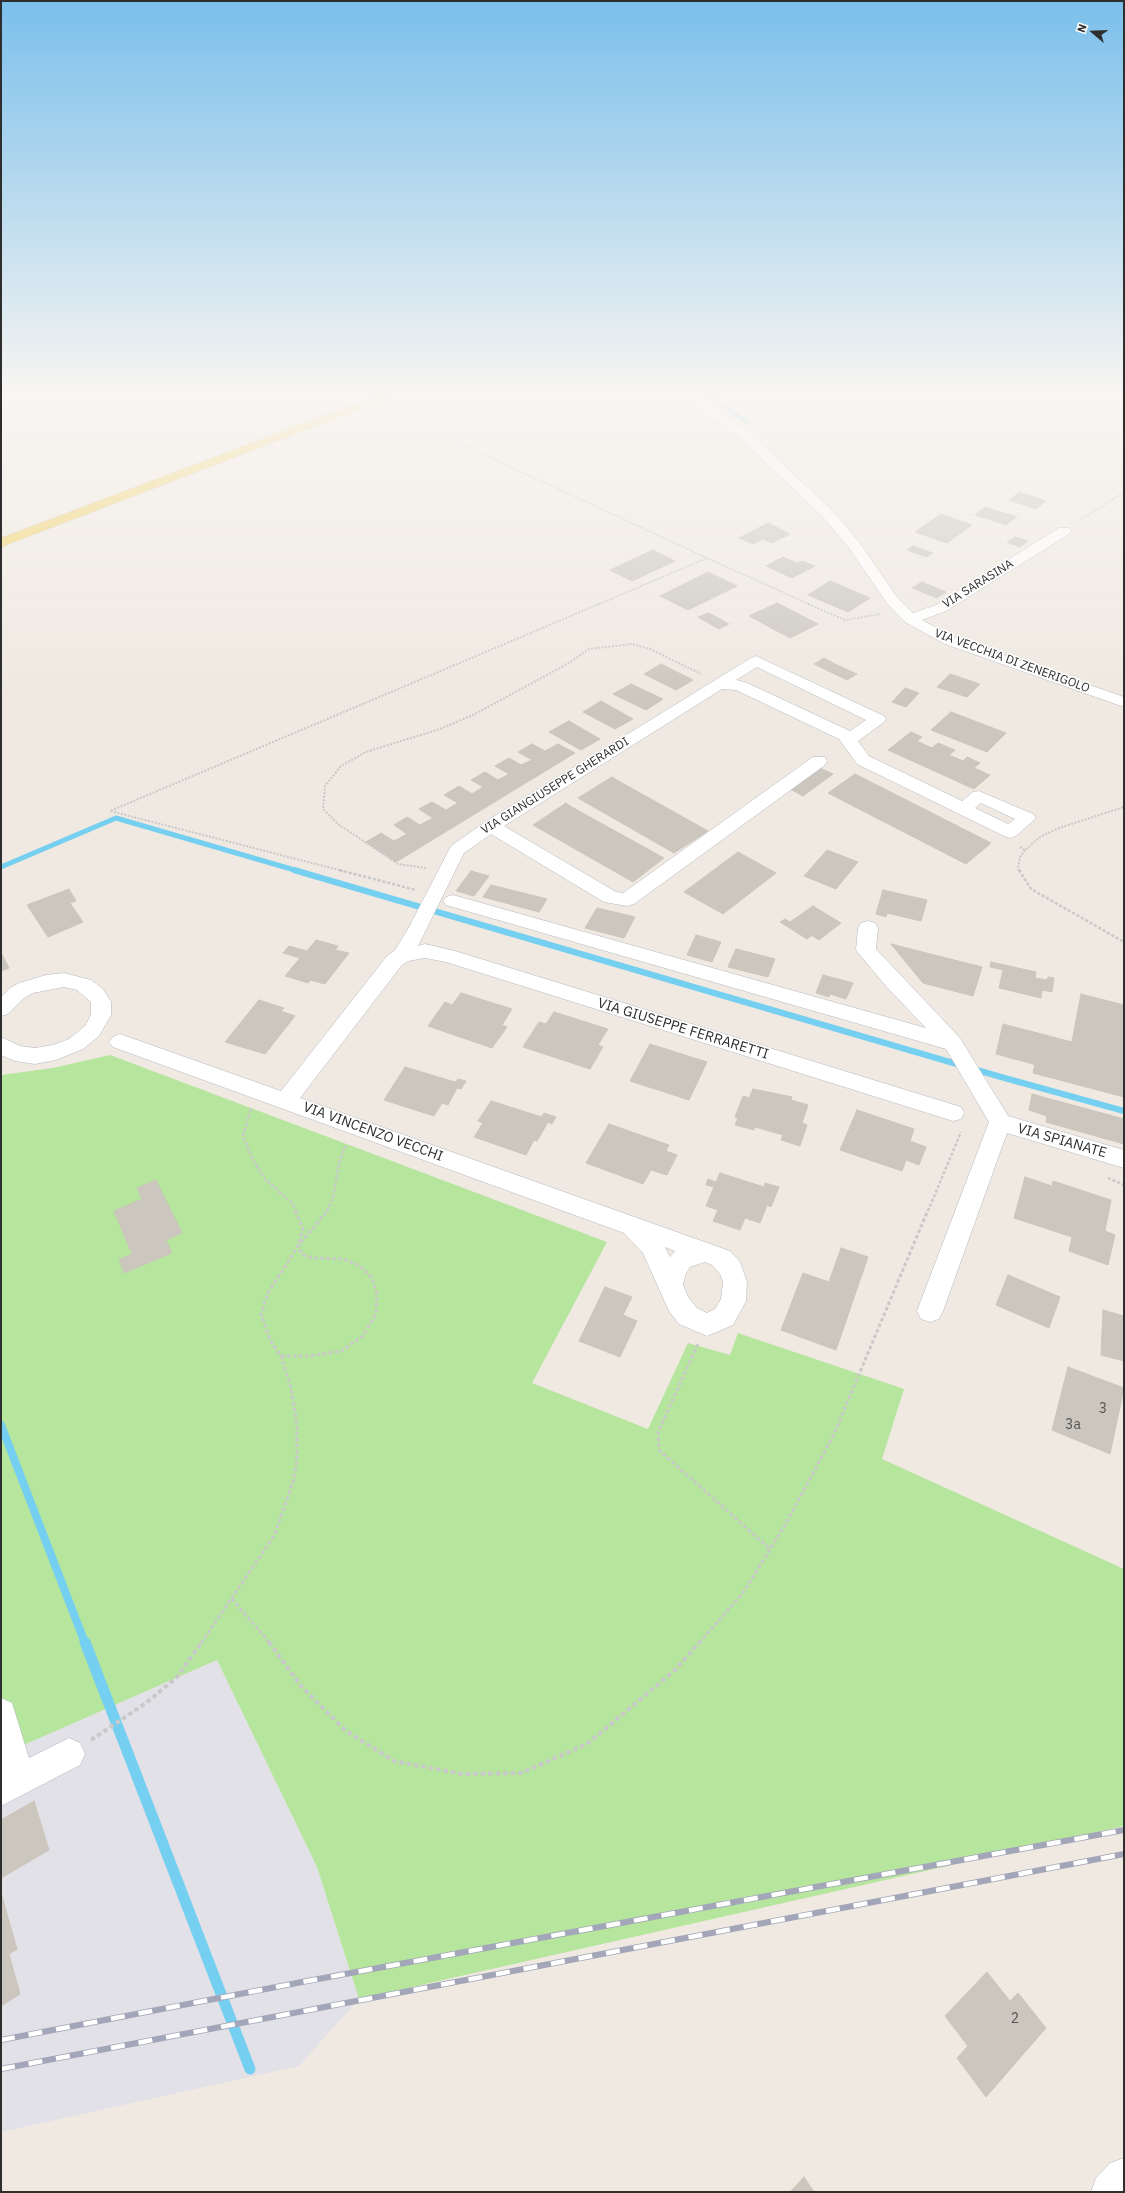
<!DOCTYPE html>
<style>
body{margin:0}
#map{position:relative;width:1125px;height:2193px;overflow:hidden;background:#efe9e1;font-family:"IBM Plex Sans",sans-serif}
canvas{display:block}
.frame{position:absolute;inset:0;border:2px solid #2e2e2e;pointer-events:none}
.north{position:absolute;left:1073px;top:12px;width:40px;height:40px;-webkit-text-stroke:3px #fff;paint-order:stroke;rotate:289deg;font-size:11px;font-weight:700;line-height:16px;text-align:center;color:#2e2e2e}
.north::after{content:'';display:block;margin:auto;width:14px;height:18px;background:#2e2e2e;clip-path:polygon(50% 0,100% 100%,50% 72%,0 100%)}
</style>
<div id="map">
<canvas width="1125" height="2193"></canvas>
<div class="frame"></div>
<div class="north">N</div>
</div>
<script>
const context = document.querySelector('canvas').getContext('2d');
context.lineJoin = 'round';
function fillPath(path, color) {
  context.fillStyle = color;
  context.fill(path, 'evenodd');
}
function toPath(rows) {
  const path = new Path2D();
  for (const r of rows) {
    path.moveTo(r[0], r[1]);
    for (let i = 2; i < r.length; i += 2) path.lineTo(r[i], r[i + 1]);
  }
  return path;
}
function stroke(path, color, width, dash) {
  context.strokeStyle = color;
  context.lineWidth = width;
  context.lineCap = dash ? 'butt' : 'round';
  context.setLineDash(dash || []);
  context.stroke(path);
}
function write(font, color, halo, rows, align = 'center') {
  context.font = font + ' "IBM Plex Sans",sans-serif';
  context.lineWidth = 3;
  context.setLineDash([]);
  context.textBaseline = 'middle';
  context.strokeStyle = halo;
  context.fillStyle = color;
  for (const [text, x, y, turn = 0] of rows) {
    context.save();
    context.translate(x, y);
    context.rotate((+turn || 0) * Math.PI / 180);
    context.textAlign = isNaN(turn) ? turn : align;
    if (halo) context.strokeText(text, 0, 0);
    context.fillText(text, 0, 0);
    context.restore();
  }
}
fillPath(toPath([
 [217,1660,317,1867,359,1999,299,2066,1,2132,1,1755]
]), '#e3e1e8');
fillPath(toPath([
 [110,1055,607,1242,532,1383,648,1429,688,1343,730,1355,738,1333,904,1389,882,1459,1124,1569,1124,1826,359,1999,317,1867,217,1660,1,1755,1,1075,53,1068]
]), '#b6e59e');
stroke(toPath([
 [709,395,747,422]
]), '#75cff0', 4);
stroke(toPath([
 [1,867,116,818,298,871]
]), '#75cff0', 5);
stroke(toPath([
 [294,870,1001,1077,1124,1111]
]), '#75cff0', 6);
stroke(toPath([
 [1,1425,85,1643]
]), '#75cff0', 8);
stroke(toPath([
 [85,1642,250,2069]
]), '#75cff0', 11);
const building = toPath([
 [1020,492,1046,501,1036,509,1009,500,1020,492],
 [985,507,1017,517,1006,525,975,515,985,507],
 [941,514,972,525,947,543,915,532,941,514],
 [768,523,790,534,772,543,763,539,753,544,739,538,768,523],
 [1015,537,1028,541,1020,547,1007,542,1015,537],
 [913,546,933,553,927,557,907,550,913,546],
 [653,550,675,561,632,581,610,570,653,550],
 [783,557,797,563,802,561,815,566,792,578,766,566,783,557],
 [708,572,737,586,688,610,660,596,708,572],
 [830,581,870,598,848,612,808,595,830,581],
 [922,582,946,592,937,598,912,588,922,582],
 [777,603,818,624,790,638,749,616,777,603],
 [709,613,729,624,719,629,698,617,709,613],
 [824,658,837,665,857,674,847,680,814,664,824,658],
 [661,664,693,680,676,690,644,674,661,664],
 [950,674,980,684,967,697,937,687,950,674],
 [631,684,663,699,646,710,613,694,631,684],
 [905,688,919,693,906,707,892,702,905,688],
 [601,701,633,719,615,729,583,712,601,701],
 [951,712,1006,733,987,752,931,730,951,712],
 [569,721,600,739,581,750,549,732,569,721],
 [911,732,922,737,917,741,932,748,938,743,955,750,949,755,963,761,967,757,980,763,974,768,990,775,974,789,888,750,911,732],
 [532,744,545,751,558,744,575,753,396,862,366,842,381,833,394,841,407,834,394,825,407,817,420,825,433,818,419,809,432,802,446,810,458,803,444,795,459,786,472,794,483,787,471,780,485,772,498,780,509,774,495,766,509,758,521,765,532,760,518,752,532,744],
 [820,768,833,774,803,796,790,789,820,768],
 [855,774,991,843,966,864,828,793,855,774],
 [612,777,615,779,708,831,674,853,578,798,612,777],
 [566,803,570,806,664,858,633,882,533,825,566,803],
 [827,850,858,862,836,889,804,876,827,850],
 [738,852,776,873,723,914,684,892,738,852],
 [471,871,489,876,474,896,456,891,471,871],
 [491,885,547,899,539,912,483,897,491,885],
 [69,889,76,901,70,903,83,922,48,937,27,905,69,889],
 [883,890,927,900,921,921,887,913,886,917,876,914,883,890],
 [813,906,841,923,819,940,790,922,813,906],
 [597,908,635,917,624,938,585,928,597,908],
 [785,919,790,922,812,935,807,939,780,922,785,919],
 [696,935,721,942,712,962,687,955,696,935],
 [316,940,338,946,335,950,349,953,325,984,310,980,308,983,285,976,300,958,283,953,289,946,307,951,316,940],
 [891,944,982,967,973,996,923,983,891,944],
 [736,949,775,959,768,977,728,967,736,949],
 [1,953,9,968,1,971,1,953],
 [991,962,1036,972,1035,978,1047,980,1048,977,1054,978,1052,992,1042,990,1041,998,999,988,1003,970,990,967,991,962],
 [823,975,853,983,846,999,830,994,829,997,816,993,823,975],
 [461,993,512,1009,502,1025,507,1027,492,1048,428,1026,445,1002,452,1005,461,993],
 [1081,994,1124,1005,1124,1097,1033,1073,1035,1064,1066,1073,1081,994],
 [259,1000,284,1008,281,1011,295,1016,265,1054,225,1042,259,1000],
 [554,1012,608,1029,598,1045,603,1047,590,1069,523,1047,539,1022,546,1024,554,1012],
 [1003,1024,1072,1042,1066,1073,996,1054,1003,1024],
 [650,1044,707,1062,689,1100,630,1081,650,1044],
 [405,1067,455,1082,458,1079,466,1081,461,1089,457,1088,448,1105,442,1103,434,1116,384,1100,405,1067],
 [753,1089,792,1097,791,1100,808,1105,802,1123,807,1125,800,1146,781,1140,783,1135,755,1127,754,1130,735,1125,738,1118,735,1117,743,1096,749,1098,753,1089],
 [1032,1094,1124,1119,1124,1144,1046,1122,1047,1116,1029,1110,1032,1094],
 [491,1101,542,1117,544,1113,556,1117,552,1124,548,1122,537,1141,534,1140,526,1155,474,1137,483,1123,478,1121,491,1101],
 [857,1110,914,1129,910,1141,926,1147,919,1165,906,1160,902,1171,840,1150,857,1110],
 [609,1124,669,1145,666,1151,677,1155,667,1175,651,1170,643,1184,586,1163,609,1124],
 [720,1173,764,1187,765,1183,779,1187,771,1207,767,1205,760,1223,745,1218,740,1230,713,1221,718,1210,706,1206,714,1187,706,1185,708,1179,716,1182,720,1173],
 [1025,1177,1052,1186,1053,1181,1111,1200,1105,1231,1115,1235,1108,1265,1069,1251,1072,1237,1014,1218,1025,1177],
 [156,1180,182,1233,166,1240,172,1253,124,1273,119,1260,132,1254,114,1211,142,1199,137,1188,156,1180],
 [841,1248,868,1257,836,1350,781,1330,803,1273,829,1282,841,1248],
 [1008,1275,1060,1297,1049,1328,996,1305,1008,1275],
 [605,1287,632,1297,623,1315,637,1321,620,1357,579,1341,605,1287],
 [1103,1310,1124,1316,1124,1361,1101,1355,1103,1310],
 [1068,1367,1124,1388,1110,1454,1052,1430,1068,1367],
 [34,1801,49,1850,1,1878,1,1820,34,1801],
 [1,1893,17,1949,9,1954,20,1994,1,2006,1,1893],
 [987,1972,1010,2001,1018,1993,1046,2028,986,2097,957,2058,968,2046,945,2016,987,1972],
 [804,2177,814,2192,790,2192,804,2177]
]);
fillPath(building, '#cbc7bf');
stroke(building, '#cbc5ba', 1);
const minor = toPath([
 [680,395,693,395,745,429,833,511,859,542,897,597,913,613,936,605,1059,528,1069,528,1071,531,1069,534,946,611,922,620,955,638,1124,697,1124,707,945,644,905,622,887,603,849,548,823,517,737,435,680,395],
 [756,656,884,716,886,719,884,722,858,741,869,756,962,801,973,792,979,791,1033,814,1036,818,1016,836,1010,838,1004,836,857,764,839,739,736,690,722,689,504,826,616,892,623,893,813,757,825,757,827,761,825,765,634,904,627,906,604,902,491,834,464,853,418,946,425,944,455,951,961,1107,964,1113,961,1119,953,1121,446,962,425,958,408,961,401,966,300,1098,730,1251,740,1262,747,1282,746,1301,733,1325,707,1336,679,1324,669,1311,643,1253,624,1233,113,1047,109,1042,113,1037,120,1034,281,1091,387,956,395,950,408,929,451,846,485,822,751,658,756,656],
 [757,667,866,720,850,731,745,682,736,680,757,667],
 [981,803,1015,819,1008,824,975,808,981,803],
 [665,1247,675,1251,670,1257,665,1247],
 [705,1262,712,1265,720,1274,723,1282,721,1299,715,1309,707,1313,697,1308,688,1297,683,1285,686,1273,690,1267,705,1262],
 [453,895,926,1028,885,985,856,950,858,928,861,923,868,921,875,923,878,928,876,949,960,1038,1008,1116,1124,1150,1124,1168,1007,1133,943,1311,939,1319,930,1322,921,1319,917,1311,989,1122,946,1049,446,905,443,901,446,897,453,895],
 [64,973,91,980,103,989,111,1002,111,1015,99,1036,83,1049,56,1060,35,1064,15,1061,1,1055,1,1037,20,1046,35,1048,53,1045,69,1039,85,1026,91,1015,91,1002,77,990,64,987,33,993,24,998,8,1014,1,1016,1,997,10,988,19,983,46,975,64,973],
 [1,1698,12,1703,29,1758,69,1738,80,1743,85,1754,80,1765,1,1806,1,1698],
 [1124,2158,1124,2192,1091,2192,1096,2178,1110,2163,1124,2158]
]);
const major = toPath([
 [378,395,394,395,392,397,1,547,1,538,378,395]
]);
stroke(minor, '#b4b7c1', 1);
stroke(major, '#c9c9c9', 1);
stroke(toPath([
 [390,411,707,558,597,605],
 [1079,521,1124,492],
 [707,558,811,605]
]), '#c9c9c9', 1.5, [2, 1]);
stroke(toPath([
 [808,604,845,620,881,614],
 [1020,847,1025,850,1040,837,1059,828,1124,807],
 [426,868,398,864,338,824,323,809,325,786,341,766,366,752,440,729,473,715,569,663,589,649,632,644,650,649,701,674],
 [343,871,110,811,599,604],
 [1019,871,1018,868,1020,857,1025,850]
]), '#c9c9c9', 2, [2, 1.5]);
stroke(toPath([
 [339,870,416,890],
 [1019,870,1031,889,1124,942],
 [251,1109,243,1136,253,1160,265,1179,293,1204,296,1211],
 [1108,1178,1124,1185],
 [327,1211,333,1197,340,1160,346,1144],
 [928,1211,961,1132]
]), '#c9c9c9', 2.5, [3, 2]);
stroke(toPath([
 [698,1344,658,1432,659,1450,770,1549],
 [281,1356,310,1356,341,1351,363,1336,376,1314,377,1294,372,1278,360,1266,344,1259,312,1258,303,1255,298,1246,328,1210],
 [232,1599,270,1643],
 [201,1643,274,1536,293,1482,297,1460,297,1425,291,1388,281,1356,271,1342,261,1314,268,1293,298,1246,303,1229,295,1210],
 [699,1643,743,1593,785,1525,834,1434,928,1210]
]), '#c9c9c9', 3, [3.5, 2.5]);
stroke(toPath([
 [269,1642,301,1686,346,1731,394,1761,462,1774,521,1773,587,1744,674,1671,700,1642],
 [91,1740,146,1703,176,1678,202,1642]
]), '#c9c9c9', 4, [4.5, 3]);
fillPath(minor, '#fff');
fillPath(major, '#f2d163');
const rail = toPath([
 [1,2040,302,1982,1124,1830],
 [1,2069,1124,1854]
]);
stroke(rail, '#a3a6b8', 6);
stroke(rail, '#fff', 4.5, [14]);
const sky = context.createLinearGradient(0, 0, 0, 702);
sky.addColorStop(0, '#7abfeb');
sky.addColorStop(0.56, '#f8f5f2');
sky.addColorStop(1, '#f8f5f200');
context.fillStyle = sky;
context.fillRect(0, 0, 1125, 702);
write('12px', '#2e2e2e', '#fff', [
 ["VIA SARASINA",978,584,-32],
 ["VIA VECCHIA DI ZENERIGOLO",1012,661,20],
 ["VIA GIANGIUSEPPE GHERARDI",555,786,-32]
]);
write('14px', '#2e2e2e', '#fff', [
 ["VIA GIUSEPPE FERRARETTI",683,1029,17],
 ["VIA VINCENZO VECCHI",373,1132,20],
 ["VIA SPIANATE",1062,1141,16]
]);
write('14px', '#555452', null, [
 ["3",1103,1409],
 ["3a",1073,1425],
 ["2",1015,2019]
]);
</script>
